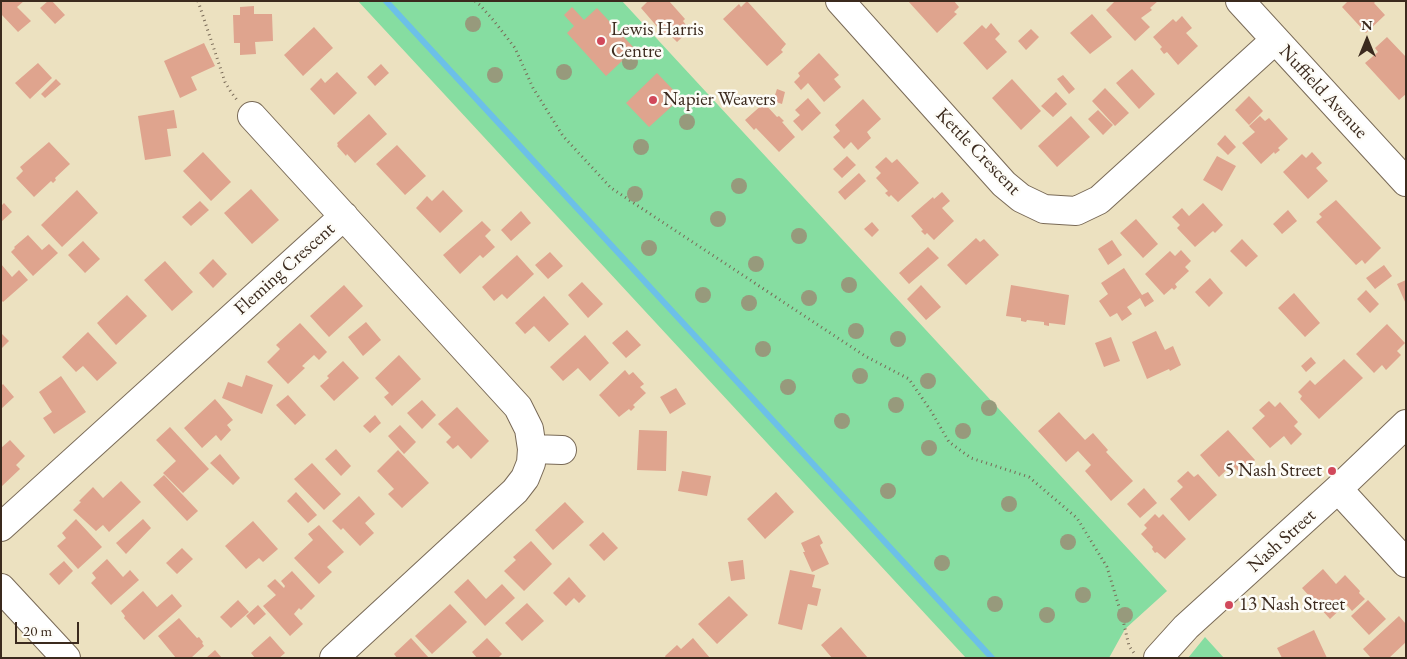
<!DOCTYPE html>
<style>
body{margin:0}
#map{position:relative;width:1407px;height:659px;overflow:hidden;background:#ece1c0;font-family:"EB Garamond",serif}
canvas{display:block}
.frame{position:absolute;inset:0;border:2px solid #3b2a1e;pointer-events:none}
.north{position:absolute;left:1342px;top:15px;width:50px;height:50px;-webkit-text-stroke:4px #fdfcf7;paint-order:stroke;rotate:0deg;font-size:14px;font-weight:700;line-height:20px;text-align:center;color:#3b2a1e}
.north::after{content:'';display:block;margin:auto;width:18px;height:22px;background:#3b2a1e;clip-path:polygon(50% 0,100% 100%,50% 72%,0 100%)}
.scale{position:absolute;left:15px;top:622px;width:64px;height:22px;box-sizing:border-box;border:2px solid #3b2a1e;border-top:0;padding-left:6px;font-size:15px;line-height:18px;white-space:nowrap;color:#3b2a1e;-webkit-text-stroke:4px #fdfcf7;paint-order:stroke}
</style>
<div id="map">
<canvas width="1407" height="659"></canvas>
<div class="frame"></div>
<div class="north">N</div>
<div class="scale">20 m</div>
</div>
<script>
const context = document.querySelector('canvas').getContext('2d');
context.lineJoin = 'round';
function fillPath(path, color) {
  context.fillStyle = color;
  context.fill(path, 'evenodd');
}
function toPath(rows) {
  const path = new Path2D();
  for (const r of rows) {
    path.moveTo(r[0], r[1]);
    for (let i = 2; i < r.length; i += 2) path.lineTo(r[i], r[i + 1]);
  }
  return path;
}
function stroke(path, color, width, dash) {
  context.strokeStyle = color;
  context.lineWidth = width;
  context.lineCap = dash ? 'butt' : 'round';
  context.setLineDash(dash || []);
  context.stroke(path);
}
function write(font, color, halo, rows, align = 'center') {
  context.font = font + ' "EB Garamond",serif';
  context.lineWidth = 5;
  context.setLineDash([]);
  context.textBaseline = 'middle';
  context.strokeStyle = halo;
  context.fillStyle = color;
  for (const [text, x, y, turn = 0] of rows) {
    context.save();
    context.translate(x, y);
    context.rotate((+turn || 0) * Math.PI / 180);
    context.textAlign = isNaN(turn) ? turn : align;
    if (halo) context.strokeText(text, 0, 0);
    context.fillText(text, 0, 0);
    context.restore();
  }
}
fillPath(toPath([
 [358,1,622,1,1167,591,1125,629,1109,658,966,658],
 [1205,637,1224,658,1188,658]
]), '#86dda1');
stroke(toPath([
 [386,1,992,658]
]), '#6cc0e8', 6);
fillPath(toPath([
 [1,1,24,1,17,7,31,21,18,32,1,14],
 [48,1,52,1,65,15,55,24,40,8],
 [648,1,669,1,685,19,683,21,690,30,677,42,669,34,666,37,641,8],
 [747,1,786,44,781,50,783,52,767,66,723,19,739,4,741,7],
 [908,1,954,1,959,7,954,12,957,14,937,33],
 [1115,1,1158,1,1150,8,1152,10,1141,18,1150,27,1135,41,1106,10],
 [1348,1,1376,1,1374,3,1385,15,1366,33,1342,7],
 [254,6,254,14,272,14,273,41,255,42,256,54,240,55,240,43,234,43,233,15,240,15,240,7],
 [572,7,584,20,597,8,635,49,606,76,567,33,574,26,564,15],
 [1092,14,1112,37,1090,54,1070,33],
 [1182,16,1192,28,1186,33,1198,46,1178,65,1167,52,1164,54,1160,49,1162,47,1153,37,1173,19,1176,22],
 [991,23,1000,34,995,39,1007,52,987,70,963,43,982,25,986,29],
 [314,27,333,48,303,76,284,55],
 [1031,29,1039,37,1026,50,1018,41],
 [1387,37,1406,57,1406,94,1399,100,1365,63,1378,52,1375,48],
 [204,43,215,66,191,77,197,90,180,98,164,61],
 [819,53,839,75,834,79,841,87,824,102,808,83,801,90,794,82,800,76,798,73],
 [38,63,52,78,30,99,15,83],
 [381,64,389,73,375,86,367,77],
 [1132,69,1155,94,1139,109,1116,83],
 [337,72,357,93,334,115,310,89,321,78,325,83],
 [657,73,681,98,649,127,626,103],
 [1063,75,1075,89,1069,94,1057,79],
 [56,79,61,84,45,98,41,94],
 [1012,79,1041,111,1021,130,992,98],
 [1105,88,1129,113,1115,126,1092,101],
 [777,89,785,92,782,104,773,101],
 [1056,92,1067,104,1053,117,1041,106],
 [1249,96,1263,111,1249,125,1235,110],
 [808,98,821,113,802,131,793,121,800,115,795,110],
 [863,99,881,119,867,132,871,138,858,150,851,142,844,149,833,137,840,131,835,125],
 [764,103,777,117,779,116,784,121,782,122,795,137,779,152,756,128,754,130,745,120],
 [174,110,177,128,167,129,171,156,145,160,138,116],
 [1098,110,1113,125,1103,135,1088,119],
 [369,114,387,134,355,163,347,154,346,156,337,146,338,145,337,143],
 [1071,116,1090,137,1057,167,1038,146],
 [1260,116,1265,121,1269,118,1288,139,1278,148,1280,150,1275,154,1274,152,1261,164,1242,143,1255,132,1249,126],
 [1225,135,1236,147,1228,155,1217,144],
 [49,142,70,164,55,178,56,180,53,183,51,181,34,197,16,178,23,171,20,167],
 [397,145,426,176,405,195,376,164],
 [203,152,231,182,211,201,183,171],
 [1312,152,1322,163,1316,168,1328,181,1308,199,1283,172,1302,154,1306,158],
 [847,156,856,165,842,178,833,169],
 [1217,156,1236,166,1222,191,1203,180],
 [886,157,892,163,897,159,919,183,898,202,891,195,889,197,885,193,888,191,876,178,881,173,875,167],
 [859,173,866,181,845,200,838,192],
 [251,189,279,220,252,244,224,213],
 [77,190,98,213,62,247,41,225],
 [443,190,463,211,440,233,416,208,427,196,432,201],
 [942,192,950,201,942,208,954,221,934,240,927,233,925,235,921,231,923,230,911,216,933,197,934,199],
 [1336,200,1381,248,1365,264,1362,260,1356,265,1316,222,1322,217,1319,214],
 [200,201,209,210,191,226,182,217],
 [4,203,12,212,1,222,1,206],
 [1203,203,1223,225,1215,233,1213,231,1195,247,1177,228,1180,225,1172,217,1182,208,1189,216],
 [1288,210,1297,221,1282,234,1273,224],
 [521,211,531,223,511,241,501,230],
 [1136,219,1158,244,1143,258,1120,233],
 [482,221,491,230,485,236,495,247,483,258,480,255,460,274,443,255],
 [872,222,879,230,872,237,864,229],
 [28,235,42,250,49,244,58,253,33,276,11,252,15,248,14,247],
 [976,238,980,242,984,239,999,255,966,285,947,265],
 [1242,239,1258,256,1246,267,1230,251],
 [1112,240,1122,255,1108,265,1098,249],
 [83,241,100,259,85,273,68,255],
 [928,247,939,258,909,284,899,273],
 [1181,250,1191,261,1185,267,1189,271,1175,284,1177,287,1174,290,1172,288,1164,295,1145,274,1170,251,1175,256],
 [550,252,563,266,548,279,535,265],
 [517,255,534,274,507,299,502,294,494,301,482,287],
 [213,259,227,274,213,288,199,273],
 [165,261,193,292,172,311,144,280],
 [1,264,12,277,19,270,28,280,3,302,1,300],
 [1384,265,1392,276,1375,289,1366,278],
 [1124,268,1142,295,1148,292,1154,301,1145,307,1140,298,1127,307,1132,314,1122,321,1117,313,1110,317,1099,301,1108,294,1101,283],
 [1210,278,1223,293,1209,307,1195,292],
 [1406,280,1406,304,1397,284],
 [582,282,603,304,588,318,568,295],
 [344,285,363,306,329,337,310,316],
 [921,285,941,307,926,320,907,299],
 [1011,285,1069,295,1065,325,1049,323,1049,326,1044,325,1044,322,1027,320,1026,322,1021,321,1021,318,1006,316],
 [1366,290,1379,304,1370,313,1357,299],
 [1294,293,1320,323,1305,337,1278,308],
 [127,295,147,316,116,345,97,323],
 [544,296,569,324,549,342,534,326,525,334,515,323],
 [366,322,381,340,363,356,348,337],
 [300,323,327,352,319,360,314,355,302,366,305,368,288,384,267,362,280,349,276,345],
 [1387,324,1405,343,1397,351,1401,355,1386,370,1382,365,1374,373,1356,354],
 [627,330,641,345,626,358,612,343],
 [1156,331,1165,350,1173,346,1181,365,1170,371,1169,369,1147,379,1132,342],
 [88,332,117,363,97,381,83,366,76,372,62,357],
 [1,333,9,341,1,349],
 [585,335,609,363,590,381,578,368,563,381,550,367],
 [1111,337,1120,361,1104,367,1095,343],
 [399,355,421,379,392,406,384,397,389,393,375,378],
 [1311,357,1316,363,1306,372,1301,366],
 [1344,359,1363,378,1319,419,1300,399,1302,396,1298,392,1310,380,1315,385],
 [343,361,359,378,334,401,320,386,329,378,327,376],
 [625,370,629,375,633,372,644,384,640,387,646,393,633,405,635,407,631,411,629,409,619,417,599,395],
 [246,375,273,385,262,414,222,398,228,382,242,387],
 [61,376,86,412,54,434,43,418,52,412,39,392],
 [3,384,14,397,1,409,1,386],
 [676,388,686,404,670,414,660,397],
 [288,395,306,415,295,425,276,405],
 [215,399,233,420,227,425,231,430,221,441,216,435,202,448,184,428],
 [422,400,436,415,422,429,407,413],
 [1269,401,1275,407,1280,402,1298,422,1294,426,1302,434,1291,445,1284,436,1270,448,1252,428,1265,416,1259,410],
 [457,407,489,441,471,459,458,445,453,449,446,442,451,437,438,424],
 [1059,412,1085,440,1093,433,1108,450,1106,452,1133,481,1111,501,1085,471,1091,465,1078,451,1066,462,1038,431],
 [375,415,381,423,370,433,363,426],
 [400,425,416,442,404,454,388,436],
 [170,427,209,469,183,493,163,473,176,461,156,440],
 [639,430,667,431,666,471,637,470],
 [1228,430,1255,460,1240,473,1232,465,1219,477,1200,455],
 [10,440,25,456,16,465,20,469,1,487,1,448],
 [336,449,351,466,341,476,325,459],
 [398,450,429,483,402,508,388,494,394,489,377,471],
 [220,454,240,478,233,485,210,463],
 [312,463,341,494,324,510,294,479],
 [682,471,711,476,707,496,678,491],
 [1188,471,1194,477,1198,474,1217,495,1189,521,1170,499,1183,487,1177,481],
 [164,475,198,511,187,521,153,485],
 [121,481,141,502,109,532,103,525,96,531,73,510,81,502,79,501,93,487,103,498],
 [1144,488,1157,503,1140,518,1127,504],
 [296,492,317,515,308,523,287,501],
 [776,492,794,512,765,539,747,519],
 [359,496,375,514,365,523,374,533,360,546,343,528,341,530,332,521],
 [565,502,584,522,553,550,535,530],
 [1155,514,1159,518,1163,514,1186,539,1165,559,1157,552,1155,553,1152,549,1153,547,1141,534,1147,528,1144,525],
 [76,519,102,547,78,569,57,546,66,538,62,533],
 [143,519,151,528,126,554,116,543],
 [253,521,278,549,263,562,259,558,246,569,225,546],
 [319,525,344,552,327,567,332,572,319,584,294,558,313,540,308,534],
 [603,532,618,548,604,561,589,545],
 [819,535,823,543,820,545,829,564,812,572,803,552,805,552,801,543],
 [531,541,552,564,524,591,504,571,516,560,513,557],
 [182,548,193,559,177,574,166,563],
 [107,559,123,577,130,570,139,580,111,605,91,583,96,578,92,573],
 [743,560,745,579,731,581,728,562],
 [64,561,73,571,59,585,49,574],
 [1323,569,1336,584,1345,575,1360,591,1359,593,1365,599,1352,611,1346,604,1330,619,1302,588],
 [790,570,815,575,812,587,821,589,817,606,808,604,802,630,778,624],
 [292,571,315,596,301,610,299,608,294,614,303,624,290,636,263,606,276,595,267,586,275,579,284,588,285,586,281,581],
 [569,577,586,596,579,603,574,598,566,606,553,593],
 [468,579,486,599,502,584,515,598,485,626,454,592],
 [143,591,157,607,172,594,182,606,144,640,124,618,125,616,121,611],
 [729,596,748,615,717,644,698,624],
 [238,600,249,612,231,628,220,617],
 [1368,600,1386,619,1369,635,1351,616],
 [527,603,544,621,522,641,505,623],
 [450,604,467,622,432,654,415,636],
 [258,605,266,614,254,625,246,616],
 [1399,616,1406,624,1406,642,1389,658,1371,658,1363,649],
 [179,618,197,638,199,637,203,642,202,643,204,646,191,658,176,658,158,636],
 [841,627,868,658,832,658,821,645],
 [1314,630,1327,658,1282,658,1277,648],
 [270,636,285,653,279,658,255,658,251,653],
 [411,638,429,658,397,658,394,654],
 [487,638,502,654,498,658,477,658,472,652],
 [693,638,710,658,666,658,665,656,677,645,681,649],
 [215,650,222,658,206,658]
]), '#dfa48e');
const minor = toPath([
 [840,1,1004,184,1021,198,1044,209,1076,211,1099,200,1275,40],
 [1240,1,1406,182],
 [252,116,518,407,529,429,532,449,531,463,525,478,515,491,334,658],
 [532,449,562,450],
 [1338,489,1406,563],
 [1,527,344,216],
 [1,588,66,658],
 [1158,658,1186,627,1338,489,1406,424]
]);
stroke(minor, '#796a57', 30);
stroke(toPath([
 [198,1,225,82,231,92,237,100],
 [475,1,480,5,494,21,515,48,533,88,563,136,611,188,865,356,909,379,931,411,949,442,971,458,1029,477,1077,518,1107,567,1123,620,1129,646,1134,653]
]), '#796a57', 3, [1, 4]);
stroke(minor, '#fff', 28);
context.fillStyle = '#979a7c';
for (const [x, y] of [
 [473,24],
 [630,62],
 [564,72],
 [495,75],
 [687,122],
 [641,147],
 [739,186],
 [635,194],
 [718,219],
 [799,236],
 [649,248],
 [756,264],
 [849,285],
 [703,295],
 [809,298],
 [749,303],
 [856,331],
 [898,339],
 [763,349],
 [860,376],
 [928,381],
 [788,387],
 [896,405],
 [989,408],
 [842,421],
 [963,431],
 [929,448],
 [888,491],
 [1009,504],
 [1068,542],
 [942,563],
 [1083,595],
 [995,604],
 [1047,615],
 [1125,615]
]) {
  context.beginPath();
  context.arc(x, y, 8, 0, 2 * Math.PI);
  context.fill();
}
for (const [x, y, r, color] of [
 [601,41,5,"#d1495b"],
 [653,100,5,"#d1495b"],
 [1332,471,5,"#d1495b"],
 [1229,605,5,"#d1495b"]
]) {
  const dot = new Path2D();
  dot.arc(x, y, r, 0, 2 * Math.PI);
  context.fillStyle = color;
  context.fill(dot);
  stroke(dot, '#fdfcf7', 2);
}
write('19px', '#3b2a1e', '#fdfcf7', [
 ["Lewis Harris",611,30],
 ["Centre",611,52],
 ["Napier Weavers",663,100],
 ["5 Nash Street",1322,471,"right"],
 ["13 Nash Street",1239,605]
], 'left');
write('19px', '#3b2a1e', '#fdfcf7', [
 ["Nuffield Avenue",1323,92,47],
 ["Kettle Crescent",978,152,46],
 ["Fleming Crescent",285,269,-42],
 ["Nash Street",1282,541,-42]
]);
</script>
